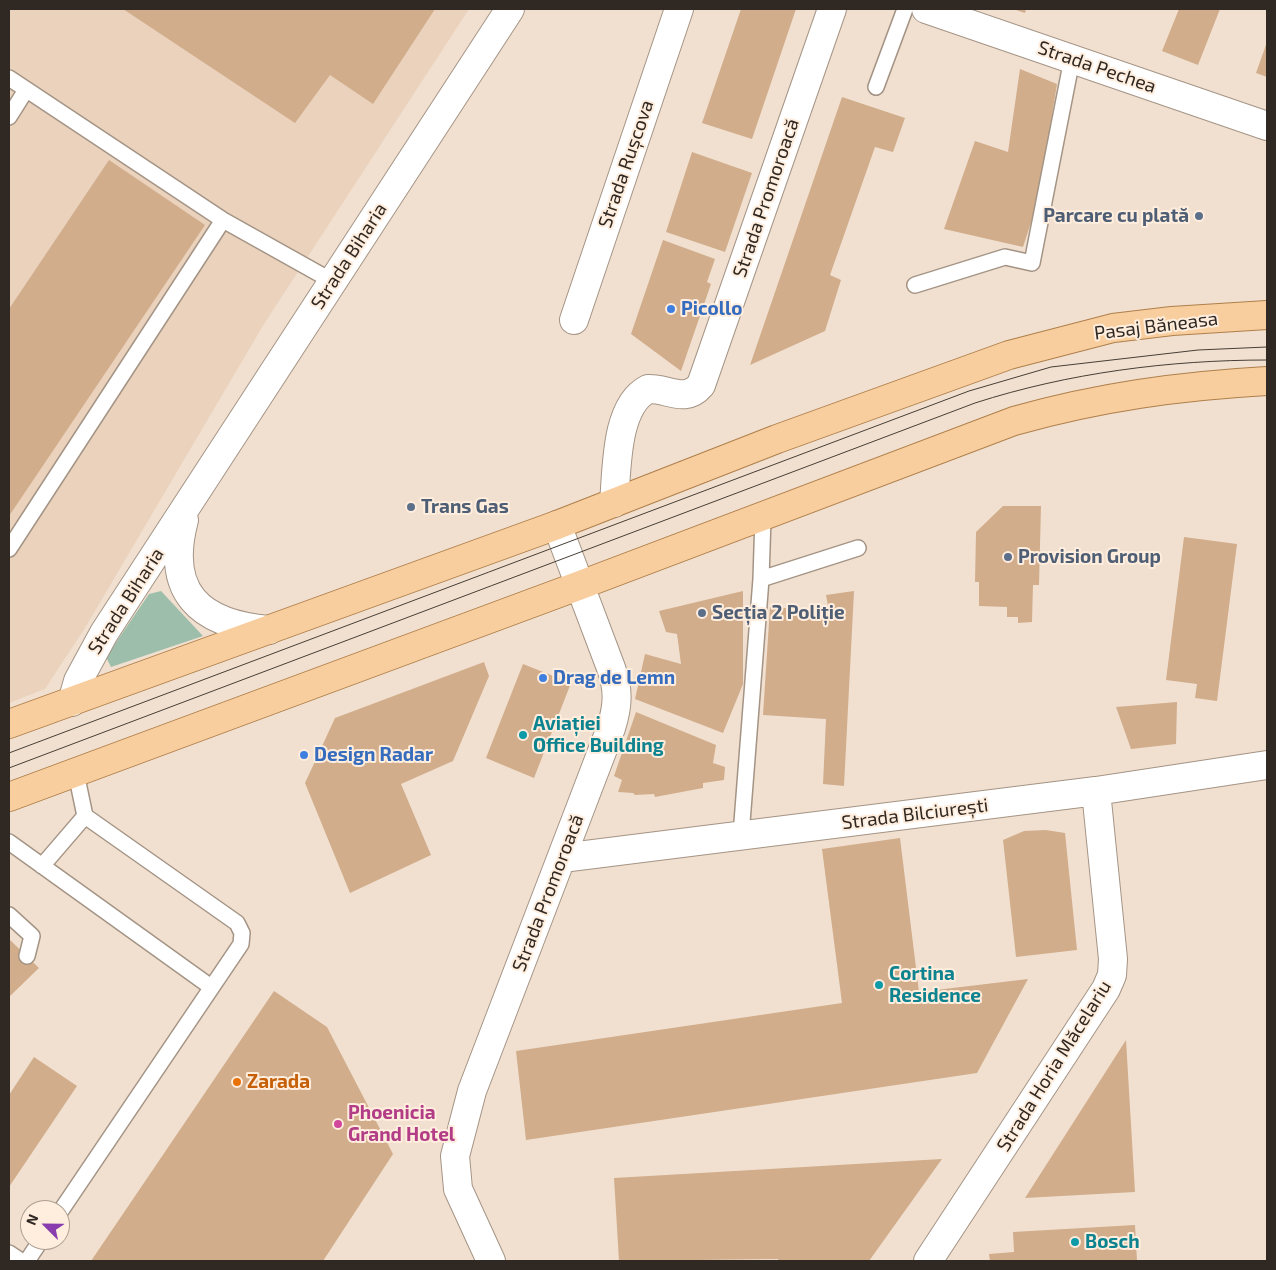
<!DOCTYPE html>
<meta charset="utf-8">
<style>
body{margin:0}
#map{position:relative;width:1276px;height:1270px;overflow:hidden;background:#f1e0d0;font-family:"Exo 2",sans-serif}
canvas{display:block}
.frame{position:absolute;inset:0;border:10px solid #302923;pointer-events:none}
.north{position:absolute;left:20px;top:1200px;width:50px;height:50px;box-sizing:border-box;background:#ffeddd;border:1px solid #ac9f93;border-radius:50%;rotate:293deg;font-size:14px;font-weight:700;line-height:20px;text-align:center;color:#302923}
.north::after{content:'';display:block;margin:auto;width:18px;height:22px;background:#883cad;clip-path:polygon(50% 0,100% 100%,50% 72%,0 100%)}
</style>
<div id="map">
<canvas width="1276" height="1270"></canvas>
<div class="frame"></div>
<div class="north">N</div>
</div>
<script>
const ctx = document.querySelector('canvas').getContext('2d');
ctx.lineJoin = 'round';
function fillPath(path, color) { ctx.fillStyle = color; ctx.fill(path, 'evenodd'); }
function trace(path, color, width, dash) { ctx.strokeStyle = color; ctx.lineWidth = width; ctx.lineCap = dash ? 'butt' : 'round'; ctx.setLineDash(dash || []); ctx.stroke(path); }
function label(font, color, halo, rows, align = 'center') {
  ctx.font = font + ' "Exo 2",sans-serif'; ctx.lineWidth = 4; ctx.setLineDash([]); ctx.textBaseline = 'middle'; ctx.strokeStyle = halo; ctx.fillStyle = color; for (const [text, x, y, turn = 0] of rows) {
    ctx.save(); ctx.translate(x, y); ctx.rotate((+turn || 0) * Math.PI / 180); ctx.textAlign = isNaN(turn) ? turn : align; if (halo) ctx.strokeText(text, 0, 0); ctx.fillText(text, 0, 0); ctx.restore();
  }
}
fillPath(new Path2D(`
 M9,9H469L264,324L85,628L45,689L9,703Z`), '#ead2bd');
fillPath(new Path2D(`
 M161,591L203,636L111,667L106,657L149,594Z`), '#9dbeab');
fillPath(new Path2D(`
 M123,9H435L373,104L330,75L295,123Z
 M741,9H796L752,139L702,123Z
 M1013,9H1026L1025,13Z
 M1179,9H1220L1198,65L1162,51Z
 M1267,42V77L1256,73Z
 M1020,69L1057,84L1038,201L1023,247L944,229L975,141L1008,152Z
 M842,97L905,118L893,152L875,147L830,275L841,280L825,331L750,365Z
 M692,152L752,173L725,252L666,232Z
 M109,160L205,225L9,516V309Z
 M663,240L715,259L707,282L711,284L681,371L631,334Z
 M1003,506H1041L1039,585H1033L1032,622L1018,623V617H1007V607L979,606V582H975L976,532Z
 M1184,537L1237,544L1217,701L1195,698L1197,684L1166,680Z
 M743,591V684L723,733L635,699L645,654L681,664L677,634L666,632L659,611Z
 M854,591L844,786L823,784L826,719L763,715L770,607L829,611L826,595Z
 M484,662L489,676L453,761L401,784L431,855L350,893L305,783L335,718Z
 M523,664L571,683L534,778L486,758Z
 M1177,702L1176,744L1131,749L1116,707Z
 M636,712L716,745L713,763L725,767L724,780L703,783V788L655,797L654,794L635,795L633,793L618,792L622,780L614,776Z
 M1046,830L1065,833L1077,950L1016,957L1003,840L1024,831Z
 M900,838L919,992L1028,979L977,1073L526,1140L516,1051L842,1003L822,849Z
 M9,939L39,968L9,997Z
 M274,991L327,1027L393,1154L323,1261H91Z
 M1126,1040L1135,1192L1025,1198Z
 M34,1057L77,1086L9,1187V1095Z
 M942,1159L869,1261H778V1259L619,1261L614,1178Z
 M1135,1225L1137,1261H990L989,1254L1014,1252L1013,1232Z`), '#d1ad8b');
const lane = new Path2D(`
 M9,78L223,220L332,281
 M876,87L905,9
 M9,117L26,90
 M915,285L1005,257L1032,263L1072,59
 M9,549L223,220
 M761,579L858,548
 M741,835L761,579L763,517
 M9,842L211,987
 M42,866L85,816
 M9,915L32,936L27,956
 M60,1212L241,944L242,933L237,923L85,816L76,773
 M9,1253L21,1261
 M27,1261L41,1240`);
const street = new Path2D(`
 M926,9L1267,126
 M574,320L679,9
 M614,503C617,470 615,406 648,389C668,388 685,404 701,385L832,9
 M562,858L1096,791L1267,765
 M491,1261L458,1189L455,1156L472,1091L611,728C618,706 619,690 611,668L557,525
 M928,1261L1106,989L1112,975L1113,959L1096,791`);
const secondary = new Path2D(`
 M184,520C165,592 199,624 269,630
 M72,702L78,681L104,633L510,9`);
const primary = new Path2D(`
 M9,724L557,525L777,439L1009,355L1113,328L1172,321L1267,315
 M9,797L578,586L1014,421C1099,397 1179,386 1267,381`);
trace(lane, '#a49485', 18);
trace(street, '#a49485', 30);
trace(secondary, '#a49485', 30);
trace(primary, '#af7f4a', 30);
trace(lane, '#fff', 15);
trace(street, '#fff', 28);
trace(secondary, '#fff', 28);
trace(primary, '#f8ce9f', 28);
trace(new Path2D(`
 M9,753L969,391L1051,367L1198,350L1267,347
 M9,768L975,403C1068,373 1169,360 1267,360`), '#463e36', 1);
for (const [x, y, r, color] of [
 [1199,216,5,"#5c6f8a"],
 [671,309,5,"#3f7fe0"],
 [411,507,5,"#5c6f8a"],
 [1008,557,5,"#5c6f8a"],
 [702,613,5,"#5c6f8a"],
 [543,678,5,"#3f7fe0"],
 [523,735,5,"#0f9aa8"],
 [304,755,5,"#3f7fe0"],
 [879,985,5,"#0f9aa8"],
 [237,1082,5,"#e8710a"],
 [338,1124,5,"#d1479c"],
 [1075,1242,5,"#0f9aa8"]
]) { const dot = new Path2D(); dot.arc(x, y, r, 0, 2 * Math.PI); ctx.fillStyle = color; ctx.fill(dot); trace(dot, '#ffeddd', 2); }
label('19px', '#302923', '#ffeddd', [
 ["Strada Pechea",1097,67,19],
 ["Strada Rușcova",626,164,-71],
 ["Strada Promoroacă",766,198,-71],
 ["Strada Biharia",349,256,-57],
 ["Pasaj Băneasa",1156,326,-7],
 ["Strada Biharia",126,601,-57],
 ["Strada Bilciurești",915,814,-7],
 ["Strada Promoroacă",548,893,-69],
 ["Strada Horia Măcelariu",1054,1066,-58]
]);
label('bold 19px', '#4e5e75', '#ffeddd', [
 ["Parcare cu plată",1189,216,"right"],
 ["Trans Gas",421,507],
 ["Provision Group",1018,557],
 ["Secția 2 Poliție",712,613]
], 'left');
label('bold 19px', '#366cbe', '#ffeddd', [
 ["Picollo",681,309],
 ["Drag de Lemn",553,678],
 ["Design Radar",314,755]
], 'left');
label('bold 19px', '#0d838f', '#ffeddd', [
 ["Aviației",533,724],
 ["Office Building",533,746],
 ["Cortina",889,974],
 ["Residence",889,996],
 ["Bosch",1085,1242]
], 'left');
label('bold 19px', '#c56008', '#ffeddd', [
 ["Zarada",247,1082]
], 'left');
label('bold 19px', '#b23c85', '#ffeddd', [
 ["Phoenicia",348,1113],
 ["Grand Hotel",348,1135]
], 'left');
</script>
